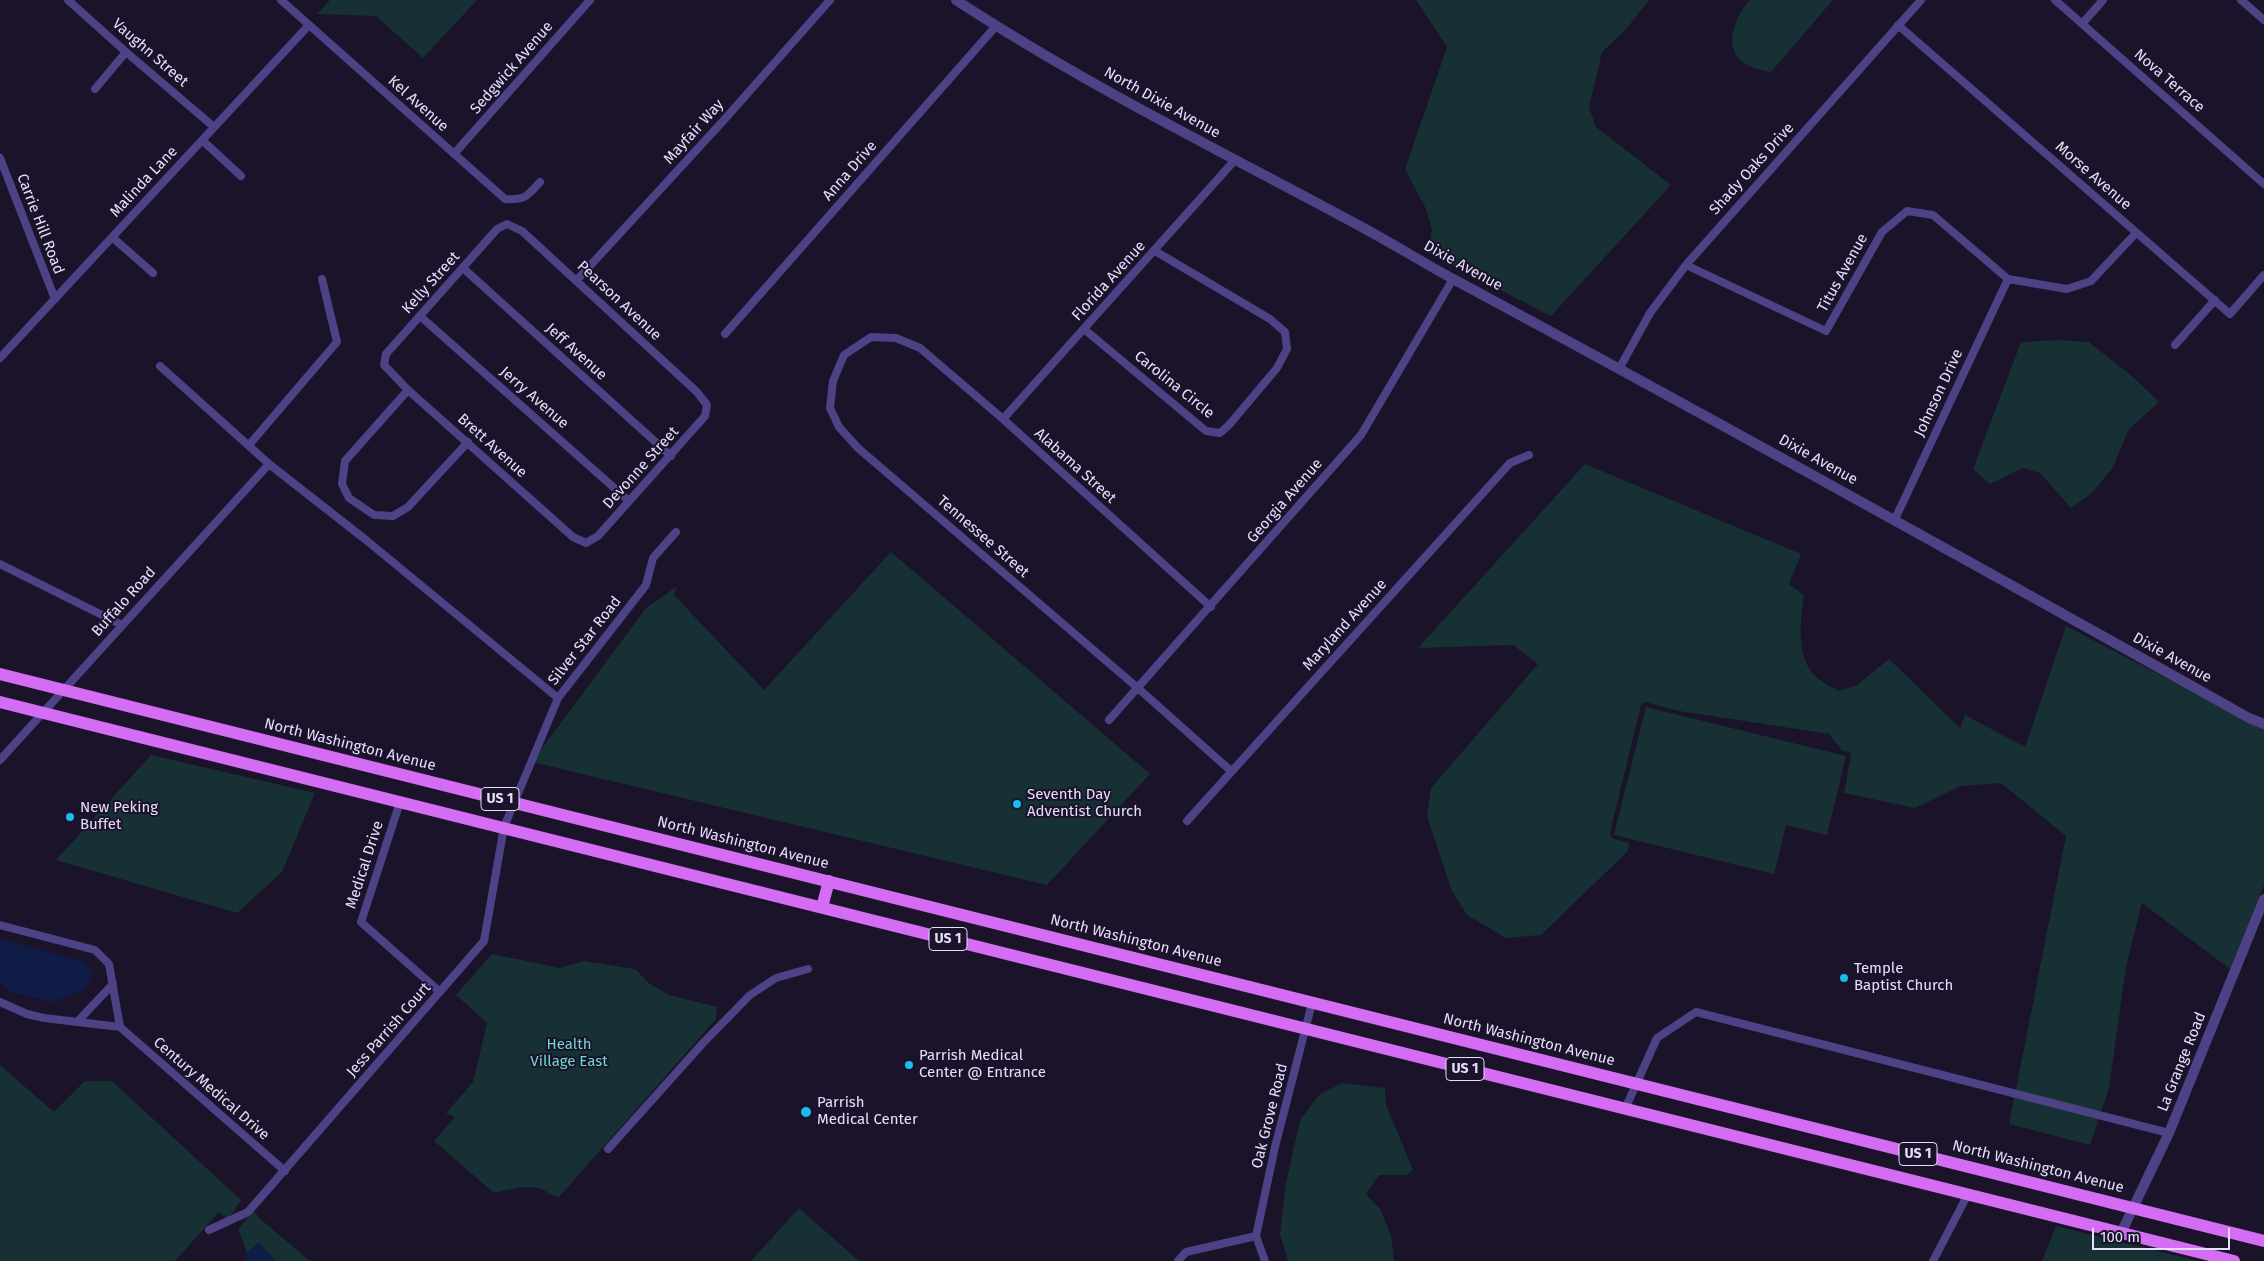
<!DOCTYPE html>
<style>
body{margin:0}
#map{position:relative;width:2264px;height:1261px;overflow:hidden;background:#1a132a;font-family:"Fira Sans",sans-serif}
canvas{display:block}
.scale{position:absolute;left:2092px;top:1228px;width:138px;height:22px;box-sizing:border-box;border:2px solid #e6defd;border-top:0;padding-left:6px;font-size:15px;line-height:18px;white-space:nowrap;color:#e6defd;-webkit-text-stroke:4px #1a132a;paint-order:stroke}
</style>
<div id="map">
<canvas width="2264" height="1261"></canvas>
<div class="scale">100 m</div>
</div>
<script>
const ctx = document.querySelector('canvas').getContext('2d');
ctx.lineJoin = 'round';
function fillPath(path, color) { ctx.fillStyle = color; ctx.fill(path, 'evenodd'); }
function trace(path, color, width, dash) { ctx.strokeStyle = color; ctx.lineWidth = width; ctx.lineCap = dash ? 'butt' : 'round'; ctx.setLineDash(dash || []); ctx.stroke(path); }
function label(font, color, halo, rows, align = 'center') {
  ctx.font = font + ' "Fira Sans",sans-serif'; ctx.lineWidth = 4; ctx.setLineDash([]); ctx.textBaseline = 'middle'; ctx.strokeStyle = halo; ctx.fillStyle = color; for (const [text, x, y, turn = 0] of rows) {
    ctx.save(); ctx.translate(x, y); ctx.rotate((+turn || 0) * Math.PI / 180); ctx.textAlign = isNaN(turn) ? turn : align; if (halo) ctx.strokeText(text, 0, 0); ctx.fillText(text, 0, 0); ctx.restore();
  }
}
fillPath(new Path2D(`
 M330,0H477L423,58L376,16L317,14Z
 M1416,0H1649L1627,28L1602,52L1589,107L1596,127L1671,185L1551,316L1428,253L1432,230L1426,209L1405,169L1447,47Z
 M1750,0H1833L1771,72C1763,70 1754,69 1747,65C1721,51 1734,17 1750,0Z
 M2060,340L2089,342L2133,377L2159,402L2129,429L2113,467L2101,482L2091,494L2071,508L2040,473L2023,468L1990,484L1973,469L2021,342Z
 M1585,464L1801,554L1789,584L1804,595C1801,621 1794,660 1819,679C1825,684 1832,687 1839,691L1857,685L1889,659L1960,728L1965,715L2025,747L2066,626L2264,729V885L2230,969L2142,903L2126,967L2109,1088L2090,1145L2009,1124L2066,836L2001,783L1961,786L1915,808L1844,793L1851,756L1849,752L1842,751L1829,734L1679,711L1645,702L1641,705L1610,833L1612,838L1629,843L1628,851L1541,935L1506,938L1467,915L1452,891L1427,816L1431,788L1538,664L1513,645L1418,648Z
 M891,552L1150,774L1047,885L532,762L646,608L676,587L674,595L764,690Z
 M1646,707L1846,756L1827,835L1786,825L1774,874L1614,835Z
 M151,755L315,793L282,872L237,913L56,860Z
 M492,954L560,968L584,961L635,969L650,984L669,995L717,1007L716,1019L559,1197C551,1197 548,1191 541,1189C527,1184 509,1190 494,1193L434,1141L455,1117L446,1113L473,1082L487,1023L456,995Z
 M0,1065L54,1112L85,1081H112L241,1200L228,1220L219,1212L175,1261H0Z
 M1342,1083L1385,1088L1386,1105L1413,1170L1407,1175H1379L1366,1194L1380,1209L1391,1235L1394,1261H1288L1280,1234L1286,1183L1300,1120L1319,1095Z
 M799,1208L859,1261H751Z
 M254,1211L258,1217L310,1261H276L259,1243L247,1253L238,1229Z
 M2056,1226L2198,1261H2042Z`), '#163033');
fillPath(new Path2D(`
 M0,939L85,962L94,973L82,991L51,1002L11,992L0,982Z
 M259,1243L276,1261H244L247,1253Z`), '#0f1c46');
trace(new Path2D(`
 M68,0L126,52L214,127
 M281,0L505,199C525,200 527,197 540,182
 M2055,0L2264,184
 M2241,0L2264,20
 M2082,24L2103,0
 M1898,25L2230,314L2264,275
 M95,89L126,52
 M202,140L241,176
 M454,154L590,0
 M0,158L55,299
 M507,224L522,231L697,392L707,405L705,416L598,536L586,543L573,537L408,390L384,365L386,354L497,229Z
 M112,237L153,273
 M1686,265L1826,331L1882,232L1907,211L1933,215L2008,279L2067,289L2091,281L2136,233
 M463,268L671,456
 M576,281L724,120L830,0
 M420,316L629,501
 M1084,329L1206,431L1220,433L1229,425L1277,368L1287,349L1285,332L1270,319L1155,251
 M725,334L996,26
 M2175,345L2215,300
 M0,358L309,25
 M160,366L269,464L366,540L558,698
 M1619,369L1650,313L1686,265L1921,0
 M408,390L345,461L342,484L349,498L374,515L393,516L408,507L468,442
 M1003,419L1234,161
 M249,445L337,342L322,279
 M1895,519L2008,279
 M0,564L122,625
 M1211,607L1003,419L920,348L896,338L871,337L844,355L833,381L830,408L839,427L858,448L1139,689L1231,771
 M1109,720L1361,435L1453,279
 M0,760L269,464
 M400,802L361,922L440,992
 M1187,821L1510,463L1529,455
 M0,925L95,950L109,964L120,1027
 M0,1002L27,1014L44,1018L120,1027L285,1171
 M78,1021L113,984
 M1625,1109L1657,1038L1696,1012L2169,1133
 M608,1149L703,1043L750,995L776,978L808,969
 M209,1230L248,1212L484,941L504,827L558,698L646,585L653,558L676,532
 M1178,1261L1186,1252L1256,1236
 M1265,1261L1256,1236L1275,1147L1312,1003
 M1933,1261L1968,1194`), '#4d4285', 8);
trace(new Path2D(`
 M956,0C1084,84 1223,152 1358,225C1390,242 1422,262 1455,280C1721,423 1985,570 2249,718L2264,724
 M2121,1233L2169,1133L2264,899`), '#4d4285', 10);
trace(new Path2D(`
 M0,674L2264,1241
 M0,702L2234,1261
 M822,907L829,881`), '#d46df4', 12);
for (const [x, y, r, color] of [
 [1017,804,5,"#19bcee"],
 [70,817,5,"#19bcee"],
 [1844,978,5,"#19bcee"],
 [909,1065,5,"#19bcee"],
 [806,1112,6,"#19bcee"]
]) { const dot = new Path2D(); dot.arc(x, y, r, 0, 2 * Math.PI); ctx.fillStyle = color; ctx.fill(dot); trace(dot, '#1a132a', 2); }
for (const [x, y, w] of [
 [500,799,38],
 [948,939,38],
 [1465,1069,38],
 [1918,1154,38]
]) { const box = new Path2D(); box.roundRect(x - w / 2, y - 11.5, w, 23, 4); ctx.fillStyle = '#1a132a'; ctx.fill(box); trace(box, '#e6defd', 1); }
label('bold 14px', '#e6defd', null, [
 ["US 1",500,799],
 ["US 1",948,939],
 ["US 1",1465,1069],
 ["US 1",1918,1154]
]);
label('15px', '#e6defd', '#1a132a', [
 ["Vaughn Street",150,53,41],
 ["Sedgwick Avenue",512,68,-49],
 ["Nova Terrace",2169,81,41],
 ["North Dixie Avenue",1162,103,29],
 ["Kel Avenue",418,104,42],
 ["Mayfair Way",694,132,-48],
 ["Shady Oaks Drive",1752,169,-48],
 ["Anna Drive",850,171,-49],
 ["Morse Avenue",2093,176,41],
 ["Malinda Lane",144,182,-47],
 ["Carrie Hill Road",40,224,69],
 ["Dixie Avenue",1463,266,29],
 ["Titus Avenue",1843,273,-61],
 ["Florida Avenue",1109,281,-48],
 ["Kelly Street",431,283,-48],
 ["Pearson Avenue",619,301,43],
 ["Jeff Avenue",576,352,42],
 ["Carolina Circle",1174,385,39],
 ["Johnson Drive",1939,393,-65],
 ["Jerry Avenue",534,398,41],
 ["Brett Avenue",492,446,42],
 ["Dixie Avenue",1818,460,29],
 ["Alabama Street",1075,466,42],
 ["Devonne Street",641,468,-48],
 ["Georgia Avenue",1285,501,-49],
 ["Tennessee Street",983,537,41],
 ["Buffalo Road",124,602,-48],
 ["Maryland Avenue",1345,625,-48],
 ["Silver Star Road",585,641,-52],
 ["Dixie Avenue",2172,658,29],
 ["North Washington Avenue",350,745,14],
 ["North Washington Avenue",743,843,14],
 ["Medical Drive",365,865,-72],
 ["North Washington Avenue",1136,941,14],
 ["Jess Parrish Court",389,1030,-49],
 ["North Washington Avenue",1529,1040,14],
 ["La Grange Road",2182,1062,-68],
 ["Century Medical Drive",211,1089,41],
 ["Oak Grove Road",1270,1116,-76],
 ["North Washington Avenue",2038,1167,14]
]);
label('15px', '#e6defd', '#1a132a', [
 ["Seventh Day",1027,795],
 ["Adventist Church",1027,812],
 ["New Peking",80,808],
 ["Buffet",80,825],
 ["Temple",1854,969],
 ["Baptist Church",1854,986],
 ["Parrish Medical",919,1056],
 ["Center @ Entrance",919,1073],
 ["Parrish",817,1103],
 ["Medical Center",817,1120]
], 'left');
label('15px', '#6ed9cc', '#1a132a', [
 ["Health",569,1045],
 ["Village East",569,1062]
]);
</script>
